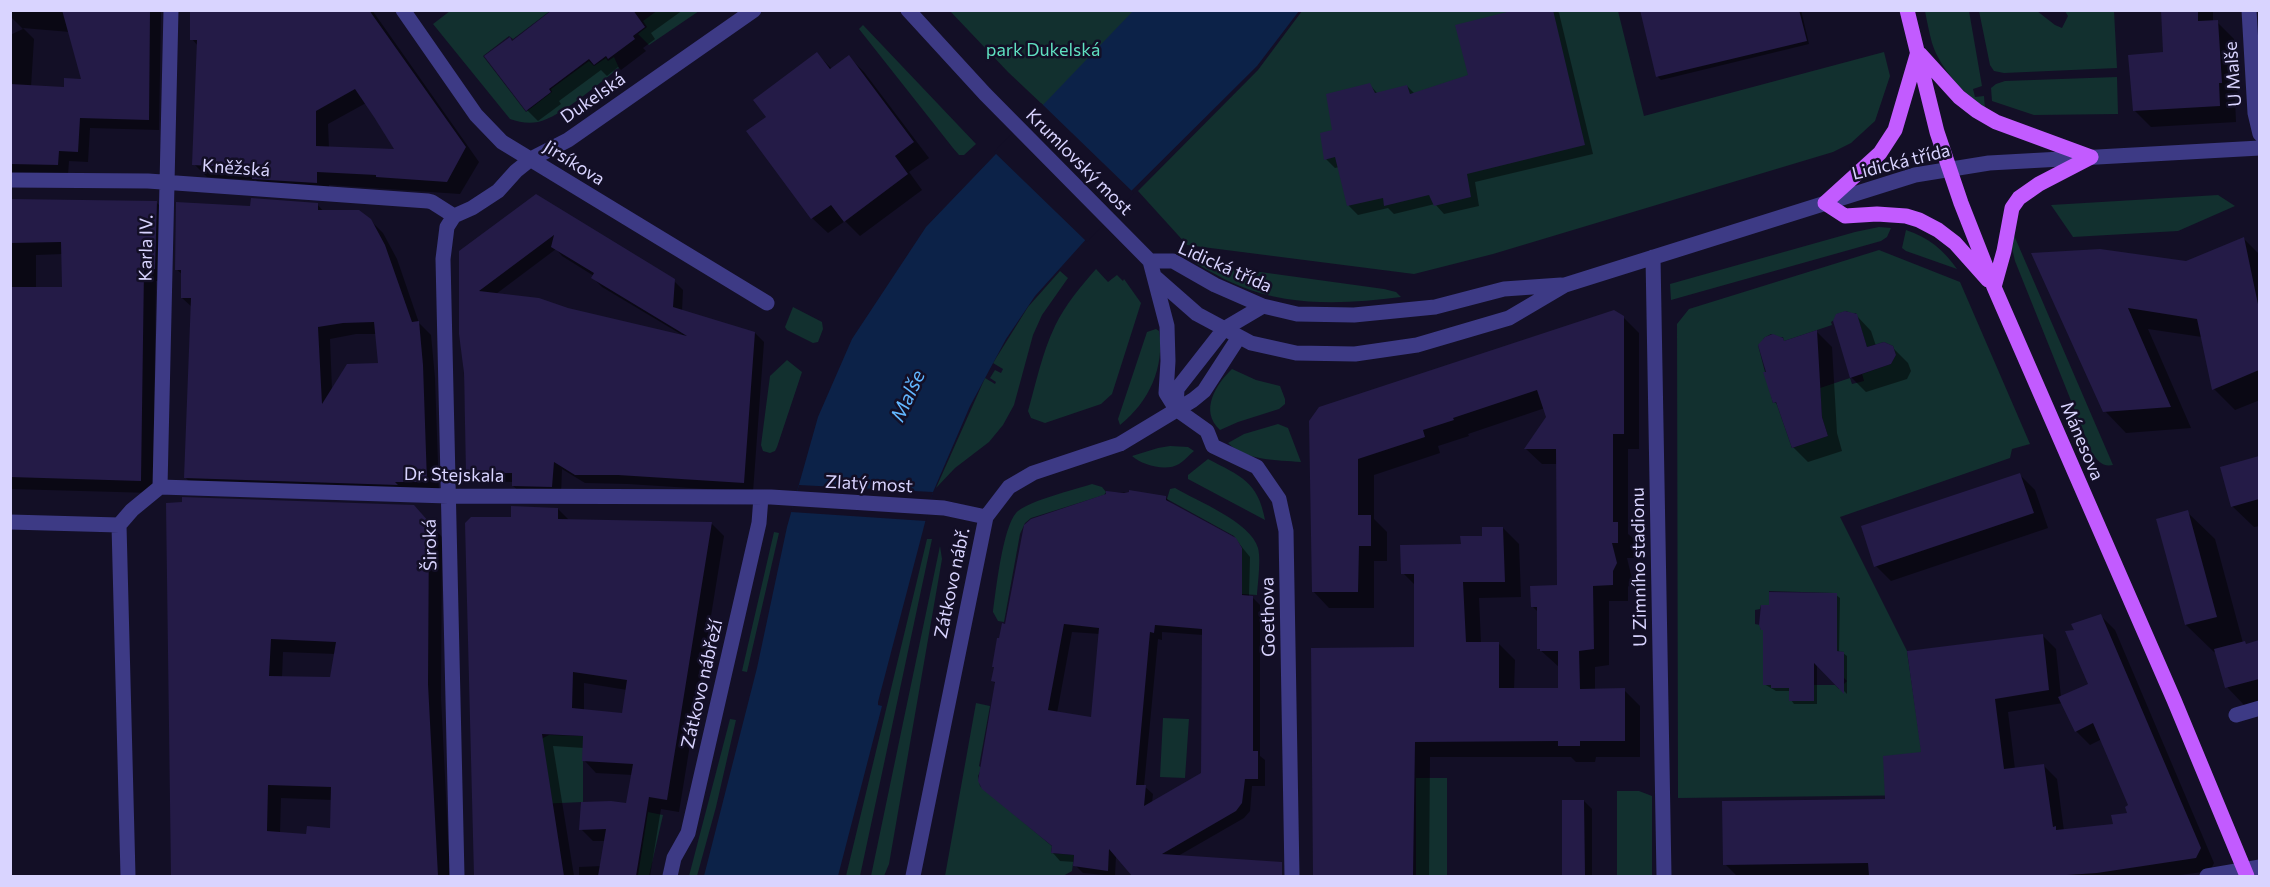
<!DOCTYPE html>
<meta charset="utf-8">
<style>
body{margin:0}
#map{position:relative;width:2270px;height:887px;overflow:hidden;background:#130f26;font-family:Commissioner,sans-serif}
canvas{display:block}
.frame{position:absolute;inset:0;border:12px solid #d9d4ff;pointer-events:none}
</style>
<div id="map">
<canvas width="2270" height="887"></canvas>
<div class="frame"></div>
</div>
<script>
const ctx = document.querySelector('canvas').getContext('2d');
ctx.lineJoin = 'round';
function fillPath(path, color) { ctx.fillStyle = color; ctx.fill(path, 'evenodd'); }
function trace(path, color, width, dash) { ctx.strokeStyle = color; ctx.lineWidth = width; ctx.lineCap = dash ? 'butt' : 'round'; ctx.setLineDash(dash || []); ctx.stroke(path); }
function label(font, color, halo, rows, align = 'center') {
  ctx.font = font + ' Commissioner,sans-serif'; ctx.lineWidth = 5; ctx.setLineDash([]); ctx.textBaseline = 'middle'; ctx.strokeStyle = halo; ctx.fillStyle = color; for (const [text, x, y, turn = 0] of rows) {
    ctx.save(); ctx.translate(x, y); ctx.rotate((+turn || 0) * Math.PI / 180); ctx.textAlign = isNaN(turn) ? turn : align; if (halo) ctx.strokeText(text, 0, 0); ctx.fillText(text, 0, 0); ctx.restore();
  }
}
fillPath(new Path2D(`
 M658,10H699V11L649,45L638,34L647,27L643,21Z
 M450,11H550L513,39L509,36L483,56L526,112L552,92L551,89L589,61L594,66L606,58L608,61L614,57L619,68C599,83 561,117 538,122C528,124 519,122 510,119L433,24Z
 M950,11H1134L1044,106L1008,72Z
 M1302,11H1618L1644,116L1884,52L1890,76L1875,121L1851,143L1833,152L1493,254L1414,274L1187,245L1138,191L1258,70Z
 M1925,11H1969L1982,86L1973,89L1975,97L1984,96L1985,109C1964,93 1940,69 1932,43C1929,32 1927,21 1925,11Z
 M1979,11H2037L2055,25L2062,28L2068,16L2065,11H2114L2117,68L2004,73L1994,71L1990,65Z
 M863,25L976,144L964,155H959L953,148L859,29Z
 M2117,77L2118,114L2034,115L1992,101L1991,88L1996,84L2005,81Z
 M2218,195L2235,206L2178,231L2073,237L2051,205Z
 M1879,227L1891,228L1887,237L1881,241L1671,300L1670,284L1855,232Z
 M1906,230C1928,237 1944,250 1957,269L1906,251L1902,248Z
 M2013,233L2113,465C2102,467 2098,461 2092,453L2015,261L2011,244Z
 M1879,250L1960,282L2030,444L2012,449L2010,458L1840,517L1907,651L1928,795L1678,798L1677,324L1689,309ZM1846,311L1853,314L1856,313L1867,347L1884,342L1893,346L1896,355L1891,364L1862,374L1864,381L1852,384L1850,378L1820,388L1822,417L1828,436L1792,448L1776,402L1773,403L1758,345L1761,344L1764,338L1771,334L1779,338L1783,337L1784,341L1832,325L1831,322L1834,320L1837,314ZM1769,591L1833,593V651L1844,652L1843,677L1847,681L1839,689L1835,685H1814V701H1789V685L1783,688H1771V685H1763V656L1767,630H1761L1760,625L1755,624V610L1760,609L1761,605H1769Z
 M1195,263L1384,289L1396,292L1401,297C1347,304 1291,307 1240,286C1224,280 1210,271 1195,263Z
 M1096,269L1108,282L1117,275L1123,281L1124,279L1141,303L1112,394L1101,404L1045,423L1031,418L1028,411C1036,383 1042,353 1055,326C1065,305 1081,286 1096,269Z
 M1060,271L1068,278L1042,315L1033,335L1014,405L1003,425L989,442L955,468L936,488L985,378L995,384L996,382L990,378L995,370L1001,373L1003,369L993,363L1028,307Z
 M793,307L822,322L823,329L818,342L813,343L787,330L785,327Z
 M1156,329L1159,331C1165,367 1149,402 1120,425L1118,419L1147,332Z
 M787,360L802,372L777,447L775,451L770,453L763,451L761,445L770,376Z
 M1232,369L1256,380L1280,386L1285,399V404L1279,409L1238,422L1220,430C1199,411 1216,384 1232,369Z
 M1278,424L1288,428L1301,462C1276,460 1247,461 1228,443L1244,434Z
 M1170,446L1188,447L1194,451C1189,455 1184,461 1179,464C1166,472 1142,465 1132,456L1158,448Z
 M1208,459C1240,476 1258,481 1265,520L1188,479V475Z
 M1092,484L1102,487L1106,492L1104,495L1031,518L1025,523L1020,534L1004,622L998,621L993,612C996,591 1003,523 1018,511C1032,500 1073,490 1092,484Z
 M1175,488C1197,501 1251,522 1258,548C1261,559 1258,582 1257,595L1242,594V548L1234,536L1167,499L1170,489Z
 M774,532L779,533L747,672L742,671Z
 M927,539H932L860,876H846Z
 M940,546L942,559L889,864L884,876H871Z
 M976,703L990,706L979,766L982,768L978,776L980,786L1052,846L1051,853L1074,855L1072,871L1063,876H945Z
 M1163,718L1189,719L1185,778L1160,777Z
 M730,719L736,720L716,807L697,876H689Z
 M549,735L583,736V802L517,805L541,739Z
 M1416,778H1447V876H1416Z
 M1617,791H1639L1652,796V875L1617,876Z
 M648,812L663,815L649,876L638,875Z`), '#12302f');
fillPath(new Path2D(`
 M1133,11H1299L1257,66L1115,207L1035,296L1006,339L970,406L933,492L878,702V705L882,706L838,876H704L757,668L787,527L818,417L852,339L926,227Z`), '#0c2248');
fillPath(new Path2D(`
 M1041,103L1134,193L1087,242L994,152Z
 M799,485L933,492L926,521L791,512Z`), '#130f26');
fillPath(new Path2D(`
 M12,10H161L159,130L90,128L88,162L69,161L68,175L10,173V35L23,29L11,17ZM23,28L70,32L83,80L65,88L31,87L34,39Z
 M192,10H372L479,162L460,194L329,185L330,196L266,191L256,180L207,177L194,164L198,46L192,39ZM366,103L397,150L329,148L328,124Z
 M554,10H683L651,33L655,39L643,48L646,51L621,70L618,67L607,76L601,70L559,101L561,104L538,121L527,110L513,43Z
 M1522,10H1557L1559,13L1593,154L1475,182L1479,206L1444,214L1435,204L1394,214L1388,208L1358,215L1349,206L1339,167L1335,168L1326,159L1334,131L1370,85L1378,94L1407,86L1415,94L1469,76Z
 M1642,10H1801L1809,44L1661,80L1658,77Z
 M2162,10H2213V22H2217L2234,39L2238,99H2235L2236,122L2151,127L2135,111L2164,54Z
 M817,54L832,69L849,57L864,72L929,158L909,172L922,190L860,236L845,221L828,233L812,218L748,132L768,117Z
 M536,195L674,281L683,290L682,311L755,333L764,342L753,492L628,484L585,483L562,469L561,495H523L513,486L514,482L477,481L467,472L460,252ZM556,249L562,256L594,276L593,278L602,287L684,336L496,294Z
 M10,200L156,202L169,215L167,281H156L153,493L10,489ZM63,254V288H36V255Z
 M317,204L324,212L370,220L383,233L397,259L419,323L431,335L435,378L439,493L197,490L185,477L192,307L182,298L183,275L176,269L252,207ZM356,334H377L379,364L332,390L330,339Z
 M2244,239L2260,255V400L2235,410L2214,389L2202,337L2148,329L2191,428L2126,433L2105,411L2033,254L2187,263Z
 M1856,315L1871,331L1876,346L1892,347L1908,363L1911,371L1907,379L1866,392L1851,377Z
 M1623,317L1639,333V449H1628V534L1634,539V558H1627L1632,579L1628,587V601H1609V665L1595,667V690H1624L1640,706V757H1596L1595,762H1576L1571,757H1430L1429,876H1314L1312,649L1416,648V586L1403,573L1503,528L1519,544L1521,597L1479,598L1481,643L1499,644L1515,660L1514,690H1560L1559,667L1538,648V612L1532,606L1558,587L1557,464H1542L1526,449L1548,417L1545,408L1468,434L1469,436L1438,446L1440,453L1374,475V519L1387,532V561H1374V608H1329L1313,591L1311,421Z
 M1817,332L1832,347L1837,433L1842,451L1808,462L1793,447L1779,407L1775,402L1785,342Z
 M2260,458V526L2254,527L2232,506L2222,468Z
 M2020,475L2035,490L2048,528L1891,581L1876,566Z
 M1108,492L1144,493L1166,498L1173,505L1237,541L1250,557L1249,597H1252L1260,605V756L1265,760V786H1252L1250,811L1244,818L1178,856L1265,870V876H1134L1116,856L1115,876L1083,873L1075,865V862L1060,861L1053,853V847L989,792L996,684L993,681L1001,640L1006,625L1108,495ZM1072,632L1100,634L1092,719L1057,713ZM1162,632L1203,635V774L1152,803L1153,794L1144,786L1158,639L1162,640Z
 M168,504L414,506L442,537L441,698L450,876H172ZM283,652L336,654L331,679L282,678ZM281,798L332,800V829L307,836L280,833Z
 M513,507L558,509L569,520L712,524L724,536L679,812L661,809L650,876H579V867L602,866L606,841H593L581,829L627,805L633,775L596,773L584,760V748L553,746L574,876H476L466,524L513,519ZM584,683L627,690L623,715L584,711Z
 M2187,512L2215,539L2243,643L2247,645L2260,641V701L2244,705L2227,687L2216,652H2214L2186,625Z
 M1836,595L1840,598L1839,653H1843L1847,656V694L1817,664V704H1794L1791,700L1790,691H1776L1764,684L1765,632L1762,629Z
 M2101,616L2115,630L2214,863L2210,871L2173,876H1737L1725,864L1887,800L1923,753L2043,636L2056,649L2061,697L2090,685L2076,632ZM2063,703L2076,731L2090,745L2102,739L2130,806L2129,814L2114,825L2064,831L2057,779L2044,766L2015,769L2008,712Z
 M1584,801L1592,809V876H1566L1564,874Z`), '#0007');
fillPath(new Path2D(`
 M62,10H150L149,120L80,118L78,152L59,151L58,165L10,164V84L64,87V78L81,79Z
 M190,10H369L466,147L447,182L376,177V175L317,172V183L252,179V168L192,165L197,40H190ZM355,89L374,117L394,149L316,146V111Z
 M552,10H633L645,27L633,36L635,39L608,59L606,56L594,65L589,59L549,89L551,92L526,111L484,56L510,37L512,41Z
 M1515,10H1553L1585,145L1467,174L1471,197L1434,206L1429,195L1384,206L1383,198L1347,206L1335,157L1324,160L1320,133L1332,130L1326,94L1370,83L1375,93L1407,85L1410,94L1468,75L1455,25Z
 M1640,10H1799L1807,41L1656,77Z
 M2161,10H2198V21L2218,20L2222,83H2219L2220,106L2133,111L2128,55L2163,52Z
 M817,52L830,69L849,55L914,142L895,156L908,174L844,222L831,205L811,219L746,131L766,117L753,100Z
 M536,194L675,279L673,307L755,332L744,483L618,475H575L554,462L552,487L512,486V473H466L464,373L459,334V251ZM554,235L551,247L594,273L591,278L687,336L568,308L539,298L479,291Z
 M251,198L318,203V210H359L371,219L385,245L412,322L419,321L423,365L427,482H395L398,485L184,478L191,298H181V270H175L176,202L250,206ZM374,322L378,363L347,364L322,404L318,327L343,323Z
 M10,199L157,201L155,269H144L141,481L10,477V287H62L61,242L10,243Z
 M2244,237L2259,309V370L2212,390L2197,319L2128,308L2171,407L2103,412L2031,253L2100,249L2186,261Z
 M1614,310L1624,316V434H1613V522H1618V543H1612L1617,563L1613,571V585L1593,586L1594,649L1579,651L1580,689L1625,688V741H1580V746H1558V741L1415,742L1413,876H1313L1311,648L1414,647V574H1401L1400,545L1461,544L1460,536H1482V527H1503L1505,582H1463L1466,642H1499V688H1558V651H1540V649H1537V607H1531L1530,586L1557,585L1556,449H1524L1546,417L1537,390L1453,418L1454,420L1423,430L1425,437L1358,459V515H1371V546H1359L1358,592H1312L1309,421L1319,407Z
 M1845,311L1857,314L1867,347L1884,342L1893,346L1896,355L1891,364L1850,378L1833,321L1836,314Z
 M1817,330L1822,417L1828,436L1792,448L1776,402L1773,403L1763,372H1766L1758,345L1765,337L1773,334L1783,338L1784,341Z
 M2259,456V499L2231,507L2220,467Z
 M2020,473L2034,513L1874,567L1861,526Z
 M1129,490L1166,496V500L1236,538L1242,548V595L1253,596V751H1258V779H1245L1242,803L1236,811L1162,854L1282,862V876H1132L1109,849L1108,871L1073,866L1074,855L1051,853L1052,846L982,789L978,781L995,682L991,681L994,667H992L997,638H999L1002,623L1005,624L1024,525L1031,519L1106,494V491L1124,493L1129,492ZM1064,624L1099,628L1091,717L1048,710ZM1155,625L1202,629L1201,773L1144,806L1146,785H1136L1150,632L1154,633Z
 M182,497L414,505L429,522L428,684L438,876H171L166,503L182,502ZM271,639L336,642L330,677L269,676ZM268,785L331,787L330,828L307,826L306,834L267,831Z
 M511,506L558,508V519L712,522L667,800L649,797L636,876H598L606,829L579,830L581,802L611,801L626,803L633,764L582,761L583,736L542,734L564,876H474L465,523L471,517H511ZM573,672L627,680L622,713L572,708Z
 M2188,510L2217,617L2185,625L2156,519Z
 M1769,592L1837,593V651L1844,652V694L1814,663V701H1789V688H1771V685H1763V630H1761L1759,625L1761,605H1769Z
 M2101,614L2201,848L2196,858L2097,873L2052,876H1869L1868,863L1723,865L1722,801L1885,799L1883,756L1921,752L1907,651L2043,634L2049,690L1995,699L2004,769L2044,764L2053,827L2056,826V830L2113,824L2111,815L2127,813L2125,807L2128,805L2093,723L2075,732L2058,697L2088,684L2065,631L2074,630L2071,624Z
 M2259,640V679L2225,688L2214,649L2245,641L2246,644Z
 M1562,800H1584L1585,875H1562Z`), '#241b47');
trace(new Path2D(`
 M403,10L476,115L502,142L767,303
 M908,10L985,94L1150,261L1167,326L1168,361L1166,393L1176,409L1207,431L1213,446L1257,467L1279,499L1286,531L1292,876
 M2249,10L2255,113L2260,134
 M10,180L148,181L428,201L432,202L454,216
 M454,216L447,227L443,259L457,876
 M454,216L472,208L498,191L516,171L531,159L568,140L754,10
 M1653,257L1664,876
 M1150,261H1173L1215,285L1263,306L1297,314L1354,315L1435,307L1504,289L1561,285
 M1156,278L1197,314L1251,343L1296,353L1355,354L1417,345L1509,318L1565,285L1915,175L1989,163L2260,148
 M1176,409L1177,389L1224,329L1263,306
 M160,487L448,496L771,497L944,508L986,517
 M160,487L171,10
 M10,522L119,525
 M2236,715L2260,708
 M128,876L119,525L132,510L160,487
 M670,876L674,858L688,833L759,523L761,497
 M913,876L986,517L1009,487L1033,473L1120,444L1193,400L1204,391L1239,337
 M2207,876L2260,867`), '#3d3a85', 15);
trace(new Path2D(`
 M1907,10L1937,132L1961,203L1994,287L2174,700L2247,876
 M1920,54L1959,97L1977,111L1996,122L2091,157
 M1917,55L1895,130L1880,153L1825,203L1845,216L1877,214L1906,216L1919,220L1938,230L1955,243L1988,280
 M1994,287L2004,251L2012,208L2019,198L2039,184L2091,157`), '#c25bff', 15);
label('18px', '#5fe0c0', '#130f26', [
 ["park Dukelská",1043,50]
]);
label('18px', '#d9d4ff', '#130f26', [
 ["U Malše",2233,74,-94],
 ["Dukelská",593,98,-35],
 ["Krumlovský most",1079,162,45],
 ["Lidická třída",1901,162,-14],
 ["Jirsíkova",574,163,32],
 ["Kněžská",236,168,4],
 ["Karla IV.",146,248,-89],
 ["Lidická třída",1225,267,24],
 ["Mánesova",2082,441,67],
 ["Dr. Stejskala",454,475,1],
 ["Zlatý most",869,484,3],
 ["Široká",430,545,-91],
 ["U Zimního stadionu",1639,567,-91],
 ["Zátkovo nábř.",952,583,-78],
 ["Goethova",1268,617,-91],
 ["Zátkovo nábřeží",702,684,-77]
]);
label('italic 20px', '#62b6ff', '#130f26', [
 ["Malše",908,396,-65]
]);
</script>
